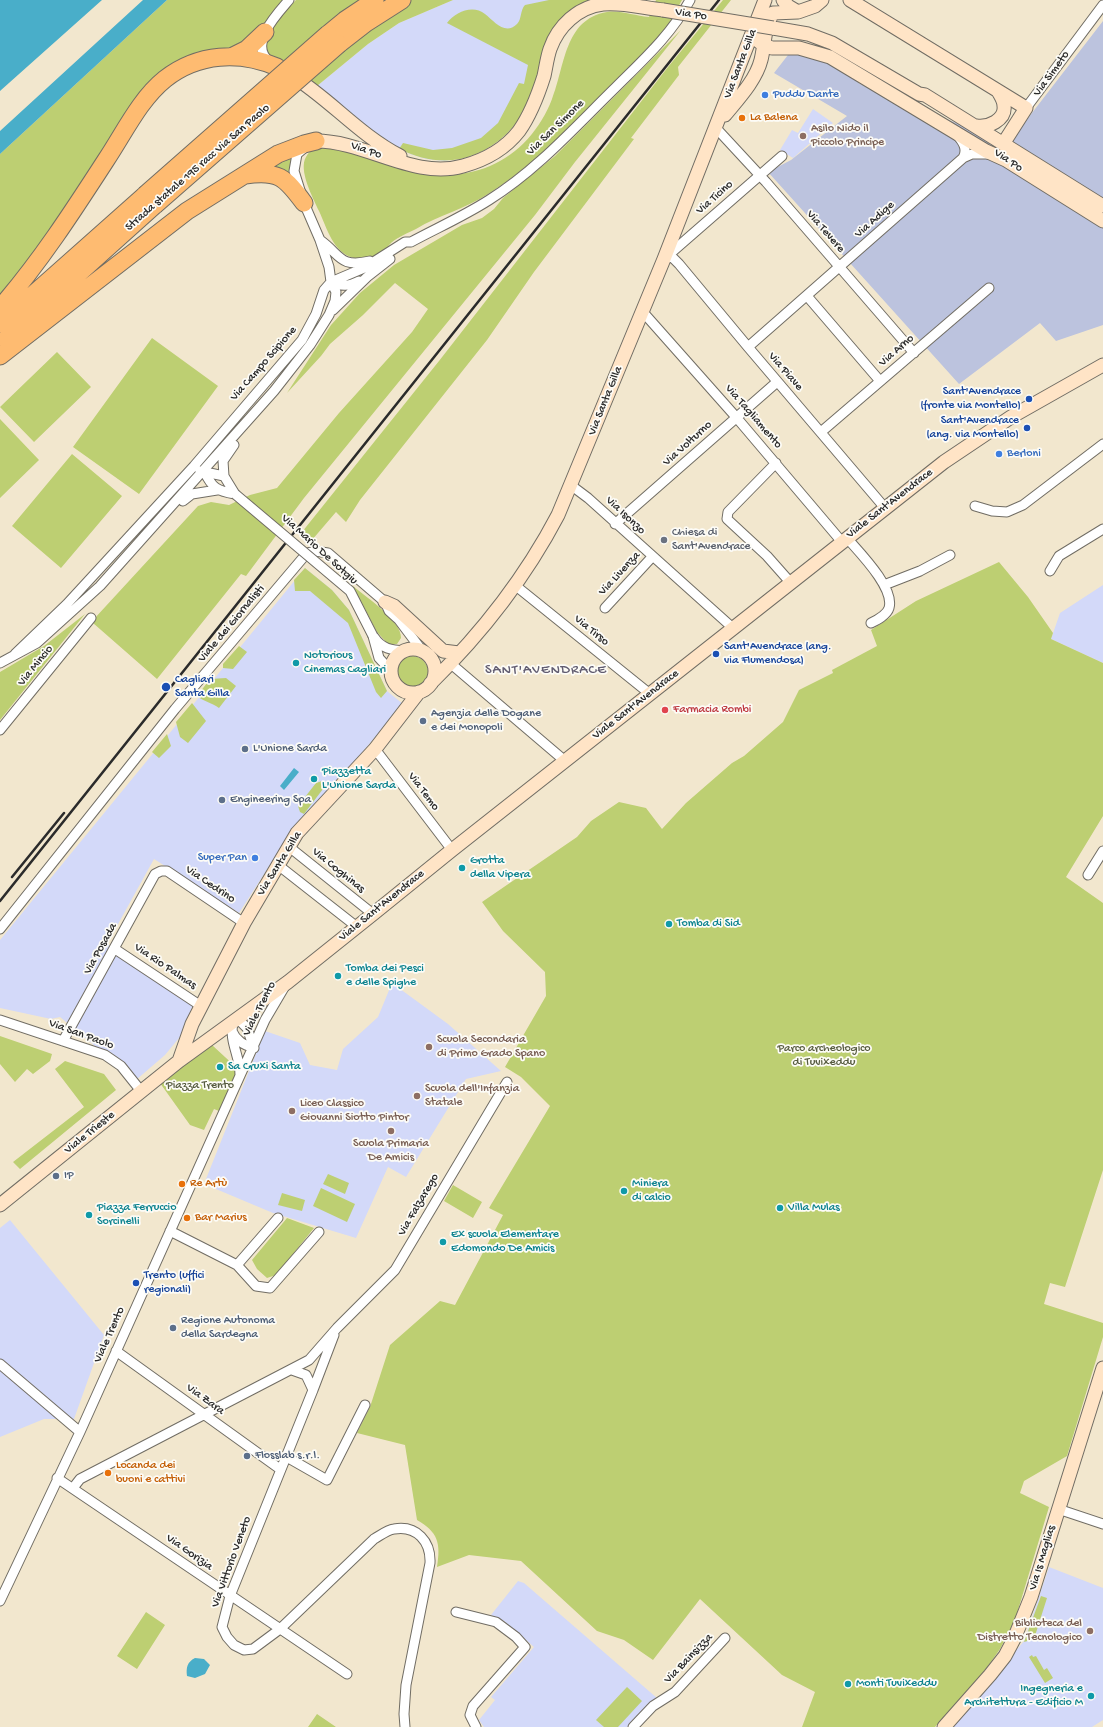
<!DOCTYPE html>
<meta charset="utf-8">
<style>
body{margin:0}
canvas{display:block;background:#f2e7ce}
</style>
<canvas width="1103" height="1727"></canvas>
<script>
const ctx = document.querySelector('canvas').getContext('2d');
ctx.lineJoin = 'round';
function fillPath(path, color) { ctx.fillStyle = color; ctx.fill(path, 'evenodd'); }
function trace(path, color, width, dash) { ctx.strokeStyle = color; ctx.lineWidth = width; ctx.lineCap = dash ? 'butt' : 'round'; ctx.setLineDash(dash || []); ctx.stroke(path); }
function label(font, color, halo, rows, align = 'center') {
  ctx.font = font + ' "Gochi Hand",sans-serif'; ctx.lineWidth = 3.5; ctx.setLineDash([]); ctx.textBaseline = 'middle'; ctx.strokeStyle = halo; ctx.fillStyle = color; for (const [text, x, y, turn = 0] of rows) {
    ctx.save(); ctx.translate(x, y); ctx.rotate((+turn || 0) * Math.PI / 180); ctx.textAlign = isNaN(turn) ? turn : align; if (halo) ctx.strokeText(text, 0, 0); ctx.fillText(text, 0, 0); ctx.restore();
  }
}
fillPath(new Path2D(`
 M453,0H589L572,10L536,84L472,156L444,161L426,159L410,154L378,137L317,86L368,44L399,23Z
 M813,109L833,123L793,158L780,150L792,130L798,133Z
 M305,568L332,590L349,610L387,691L403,704L279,851L239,913L154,859L107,944L195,998L184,1032L165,1055L136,1080L60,1017L51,1019L0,1008V940Z
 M1103,585V663L1051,639L1060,613Z
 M392,983L448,1024L501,1071L466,1079L406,1177L388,1167L356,1238L273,1213L204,1184L265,1031L300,1043L310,1065L337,1070L343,1049L378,1017Z
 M10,1220L104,1335L74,1419H44L0,1437V1228Z
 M1049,1567L1103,1588V1720L1092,1727H952L1024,1641Z
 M518,1581L524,1583L554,1609L657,1698L627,1727H484L479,1720L495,1700L491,1697L534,1647L504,1621L491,1615Z`), '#d3d9f9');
fillPath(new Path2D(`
 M1103,21V325L1056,341L1040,323L959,384L768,172L791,160L847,116L774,73L788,55L800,51L832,61L860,84L1008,144Z`), '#bcc3de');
fillPath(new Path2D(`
 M167,0H283L260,32L247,45L198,55L117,134L0,301V154Z
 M296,0H453L399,23L368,44L317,86L271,58L266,51C266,31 283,13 296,0Z
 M549,0H589C584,2 578,5 573,9C566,15 563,30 559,39C538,83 525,134 476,154C450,165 424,161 399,149L403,143L433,150L452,148L481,138L498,123L519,83L524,84L528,65L447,23C455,12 473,4 485,14C494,21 505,36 517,24C522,19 520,10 525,5Z
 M656,0H682L667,27L659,39C605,91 552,154 488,194C465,209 439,215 416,229C408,233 398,237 391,243C388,246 385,251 381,253C375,258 362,260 354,258C333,253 327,228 319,211C313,198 298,170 306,157C321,131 368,159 388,165C397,168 407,171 416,172C441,177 466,176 490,166C519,154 541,128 552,99C565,67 564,19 607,12C620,10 635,16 649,17Z
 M723,0H731L678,67L679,75L631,138L634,139L534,272L487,340L360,500L346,522L336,512L312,540L302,532L439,361L668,67Z
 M681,30L575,162L535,215L304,498L246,576L241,574L157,679L93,623L94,619L198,506L211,502L229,505L250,495L277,488L339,413L412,332L428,309L395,283L363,315L330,344L321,356L287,393L331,325L360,293L394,265L462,225L482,218L494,209L503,198L555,156Z
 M285,157L292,158V182L264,168Z
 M152,338L218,386L139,494L73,447Z
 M57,352L91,387L34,442L0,407Z
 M0,419L39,460L0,498Z
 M72,454L122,496L61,568L12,526Z
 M999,562L1028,597L1053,633L1051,639L1103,663V816L1066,877L1103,903V1170L1065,1287L1050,1283L1044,1304L1103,1323V1337L1067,1456L1024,1481L1020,1493L1049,1507L1015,1620L1000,1649L986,1669L935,1727H802L815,1692L782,1675L700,1599L653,1660L624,1640L597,1631L521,1561L469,1555L437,1567C441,1543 438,1532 417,1520L405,1445L357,1433L370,1407L390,1345L440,1301L455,1305L503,1215L489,1208L550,1106L521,1077L505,1067L546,996L545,972L503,931L482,902L577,837L591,821L619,802L646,808L662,829L686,803L732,763L744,756L783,722L799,690L833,673L832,670L877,646L871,630L916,601Z
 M305,568L332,590L349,610L387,691L381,698L376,692L348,623L310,591H295L294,580Z
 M353,586C366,597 402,621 401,638L397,644H388L377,632Z
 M85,614L0,720V672L44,646Z
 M239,646L247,652L233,669L223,668V664Z
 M396 672a16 16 0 1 1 32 0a16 16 0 1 1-32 0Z
 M226,678L236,686L219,708C211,702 204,702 197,696L210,679Z
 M192,703L206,721L188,743L180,737L176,722Z
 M167,734L171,746L159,758L152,752Z
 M322,781L326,785L304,814L300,812L298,806L316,783Z
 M0,1036L52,1054L50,1061L33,1074L27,1069L15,1082L0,1064Z
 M212,1045L238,1069L219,1111L214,1109L204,1130L190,1125L160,1083Z
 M65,1061L104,1074L116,1090L20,1169L13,1162L84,1107L55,1069Z
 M328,1174L349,1183L345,1194L323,1184Z
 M453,1185L482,1202L473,1218L444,1201Z
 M321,1188L355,1204L347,1222L313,1206Z
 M282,1193L305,1200L302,1211L278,1205Z
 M287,1218L314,1228L276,1275L267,1278L257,1269L252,1260Z
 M1041,1596L1047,1598L1034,1639L1024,1642Z
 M146,1612L165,1625L137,1669L117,1656Z
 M1032,1655L1033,1657L1036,1656L1044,1670L1047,1668L1053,1678L1045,1683L1029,1657Z
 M627,1687L642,1701L618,1727H604L596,1720Z
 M317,1714L336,1727H308Z`), '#bdcf72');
fillPath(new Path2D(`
 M0,0H102L0,91Z
 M143,0H167L0,154V131Z
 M294,768L299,772L284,790L280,786Z
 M195,1658L204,1659L210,1665L205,1674L195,1678L187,1676C186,1668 187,1662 195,1658Z`), '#49aec9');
const street = new Path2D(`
 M270,62C247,45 277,14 289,0
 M1026,108L1103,5
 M716,128L766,182L914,353
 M957,135C963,142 968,149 963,158
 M320,240C341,255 339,268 370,261
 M665,258L782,156
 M664,259L672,257L679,264L748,347L885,508
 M331,282C342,287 349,286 359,281
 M807,296L880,381
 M333,310L367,277L390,259
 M642,311L736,417L842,542
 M748,347L963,158L972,154H988
 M821,432L989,288
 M776,463L728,512L727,519L767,556L790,582
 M200,471L224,476L235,494
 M204,471C212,488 217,491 235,494
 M224,476L223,461L234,445
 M572,486L588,498L734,629
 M183,501L192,494L217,490
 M975,506L992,511L1007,512L1023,505L1103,444
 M615,524L777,382
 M847,538C859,552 895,588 889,608C887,615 877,620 871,623
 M1050,571L1059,556L1103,529
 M884,585L920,571L950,555
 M516,586L650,694
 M605,608L652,557
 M373,636L379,658L391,671
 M374,637C382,649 391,650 405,651
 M15,654L67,604L194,466L302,340L316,314L324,290L331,282L364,268L405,242H411C437,228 464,216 489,200C537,170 575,127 616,87C643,60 671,35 690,0
 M0,663L37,643L100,586L274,391L310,345L329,315L335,301L336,292L331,282L329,267L320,240L304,203L294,171L297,154L304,148
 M450,663L565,761
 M0,730L91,618
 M375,749L452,850
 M288,846L373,914
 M278,865L357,927
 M1088,875L1103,851
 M0,929L175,709L307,553L315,551L328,553L385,602L389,611L399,620L423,652
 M115,949L201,1006
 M238,1019L247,1028L254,1048
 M0,1020L105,1055L121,1066L141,1091
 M233,1022C229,1043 240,1055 240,1075
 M232,1031C236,1041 244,1045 254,1048
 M63,1041L155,874L161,871H167L244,923
 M170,1231L237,1265L256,1286L270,1288L319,1232
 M237,1265L278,1218
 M116,1351L280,1469
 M0,1364L80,1432
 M292,1370L306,1375L313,1390L230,1596L222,1627L227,1637L234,1645L244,1650L253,1649L280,1629L374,1539C381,1535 387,1530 394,1529C417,1525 431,1542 430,1563L406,1685L404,1714L405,1727
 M313,1390L334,1335
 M285,1456L327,1480L365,1405
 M57,1478L347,1674
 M73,1488L80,1479L309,1360L337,1328L395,1270L507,1082
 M1058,1509L1103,1524
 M0,1601L80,1432L265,1020L285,986
 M456,1612L496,1622L516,1637L525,1647L473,1706L470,1715L476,1727
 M633,1727L653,1706L675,1692L725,1638`);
const secondary = new Path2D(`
 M783,0L788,6L798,12L815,6L822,0
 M850,0L1026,108
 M756,26L758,41L763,45L772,48H799L830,57L986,151L1008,161
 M773,28L808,34L832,43L919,94L925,95L1103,206
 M291,75C330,99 358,134 400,156
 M725,115C738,99 756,80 761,60C765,44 764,27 773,13L798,12
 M976,126C988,128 1006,120 1004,106C1004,100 1000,95 998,91
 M316,141C366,141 414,180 463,166C485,160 505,149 519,131C531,114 538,95 544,76C546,67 547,58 550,49C558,26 578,7 603,4C622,2 644,8 663,10
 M1003,144L1026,108
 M1001,157L1103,221
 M385,602L394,606L443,651L459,653
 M391 671a22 22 0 1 1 44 0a22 22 0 1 1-44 0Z
 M430,684C481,634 525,578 558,515L664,259L765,0
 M179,1061L192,1024L244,923L297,833L375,749L419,692
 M0,1205L179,1061L288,982L373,914L452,850L944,462L1011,417L1103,365
 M944,1727L990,1675L1005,1656L1014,1639L1031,1597L1103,1368`);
const highway = new Path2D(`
 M328,34L345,20L375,0
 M339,44L366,23L402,0
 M233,56L247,49L265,32
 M245,175C278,170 285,177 304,203
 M0,308C40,262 73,211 106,160C124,133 140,99 165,79C198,53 240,51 277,67
 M0,324L145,195
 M6,339L155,205
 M0,356L187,211L278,154L304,144L316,141`);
trace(street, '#716d64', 11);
trace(secondary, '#716d64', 15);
trace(highway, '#716d64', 19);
trace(street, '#fff', 9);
trace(secondary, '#ffe4c6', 13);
trace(highway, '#febb71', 17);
trace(new Path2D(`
 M12,877L64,813
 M0,901L719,0`), '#2b2b2b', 2.5);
const streetBridge = new Path2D(`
 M235,494L350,591L373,636`);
const secondaryBridge = new Path2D(`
 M663,10L773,28`);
const highwayBridge = new Path2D(`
 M145,195L328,34
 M155,205L339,44`);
trace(streetBridge, '#716d64', 11, []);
trace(secondaryBridge, '#716d64', 15, []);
trace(highwayBridge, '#716d64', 19, []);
trace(streetBridge, '#fff', 9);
trace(secondaryBridge, '#ffe4c6', 13);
trace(highwayBridge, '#febb71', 17);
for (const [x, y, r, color] of [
 [765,95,4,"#3f7fe0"],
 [742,118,4,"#e8710a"],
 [803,136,4,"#8d6e63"],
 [1029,399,4,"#1a4fb4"],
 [1027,428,4,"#1a4fb4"],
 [999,454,4,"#3f7fe0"],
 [664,540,4,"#6b7280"],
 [716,654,4,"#1a4fb4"],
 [296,663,4,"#0f9aa8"],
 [166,687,5,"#1a4fb4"],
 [665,710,4,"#e0444e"],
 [423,721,4,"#5c6f8a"],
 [245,749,4,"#5c6f8a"],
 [314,779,4,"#0f9aa8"],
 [222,800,4,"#5c6f8a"],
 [255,858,4,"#3f7fe0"],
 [462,868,4,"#0f9aa8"],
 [669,924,4,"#0f9aa8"],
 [338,976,4,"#0f9aa8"],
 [429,1047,4,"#8d6e63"],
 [220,1067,4,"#0f9aa8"],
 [417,1096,4,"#8d6e63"],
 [292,1111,4,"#8d6e63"],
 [391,1131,4,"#8d6e63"],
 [56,1176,4,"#5c6f8a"],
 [182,1184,4,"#e8710a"],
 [624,1191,4,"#0f9aa8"],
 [780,1208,4,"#0f9aa8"],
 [89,1215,4,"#0f9aa8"],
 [187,1218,4,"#e8710a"],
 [443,1242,4,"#0f9aa8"],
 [136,1283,4,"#1a4fb4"],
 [173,1328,4,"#5c6f8a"],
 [247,1456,4,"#5c6f8a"],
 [108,1473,4,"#e8710a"],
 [1090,1631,4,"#8d6e63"],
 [848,1684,4,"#0f9aa8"],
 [1091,1696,4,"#0f9aa8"]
]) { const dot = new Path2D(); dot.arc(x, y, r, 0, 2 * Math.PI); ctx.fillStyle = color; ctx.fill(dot); trace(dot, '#fdfcf7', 1.5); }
label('12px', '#2b2b2b', '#fdfcf7', [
 ["Via Po",691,15,9],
 ["Via Santa Gilla",741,64,-69],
 ["Via Simeto",1052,74,-54],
 ["Via San Simone",556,128,-44],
 ["Via Po",366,151,19],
 ["Via Po",1008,161,34],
 ["Strada statale 195 racc Via San Paolo",198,168,-41],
 ["Via Ticino",715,198,-41],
 ["Via Adige",875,220,-42],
 ["Via Tevere",825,232,49],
 ["Via Arno",897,351,-41],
 ["Via Campo Scipione",264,364,-49],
 ["Via Piave",785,372,49],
 ["Via Santa Gilla",606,401,-68],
 ["Via Tagliamento",753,417,49],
 ["Via Volturno",688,444,-42],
 ["Viale Sant'Avendrace",890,504,-38],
 ["Via Isonzo",625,516,43],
 ["Via Mario De Sotgiu",319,550,42],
 ["Via Livenza",620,574,-47],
 ["Viale dei Giornalisti",232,624,-50],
 ["Via Tirso",591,631,39],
 ["Via Mincio",36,666,-51],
 ["Viale Sant'Avendrace",636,705,-38],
 ["Via Temo",423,792,53],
 ["Via Santa Gilla",280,864,-58],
 ["Via Coghinas",338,871,39],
 ["Via Cedrino",210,885,34],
 ["Viale Sant'Avendrace",382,906,-39],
 ["Via Posada",101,949,-61],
 ["Via Rio Palmas",165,967,34],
 ["Viale Trento",260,1009,-63],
 ["Via San Paolo",81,1035,20],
 ["Viale Trieste",90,1133,-39],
 ["Via Falzarego",419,1205,-60],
 ["Viale Trento",110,1335,-66],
 ["Via Zara",205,1400,36],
 ["Via Gorizia",189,1553,35],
 ["Via Is Maglias",1043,1558,-73],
 ["Via Vittorio Veneto",232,1562,-70],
 ["Via Bainsizza",689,1659,-46]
]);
label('12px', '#366cbe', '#fdfcf7', [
 ["Puddu Dante",773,95],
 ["Berloni",1007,454],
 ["Super Pan",247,858,"right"]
], 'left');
label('12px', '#c56008', '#fdfcf7', [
 ["La Balena",750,118],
 ["Re Artù",190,1184],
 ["Bar Marius",195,1218],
 ["Locanda dei",116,1466],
 ["buoni e cattivi",116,1480]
], 'left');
label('12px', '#785e54', '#fdfcf7', [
 ["Asilo Nido il",811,129],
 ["Piccolo Principe",811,143],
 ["Scuola Secondaria",437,1040],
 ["di Primo Grado Spano",437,1054],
 ["Scuola dell'Infanzia",425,1089],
 ["Statale",425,1103],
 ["Liceo Classico",300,1104],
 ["Giovanni Siotto Pintor",300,1118],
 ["Scuola Primaria",391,1144,"center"],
 ["De Amicis",391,1158,"center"],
 ["Biblioteca del",1082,1624,"right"],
 ["Distretto Tecnologico",1082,1638,"right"]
], 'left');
label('12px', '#164399', '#fdfcf7', [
 ["Sant'Avendrace",1021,392,"right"],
 ["(fronte via Montello)",1021,406,"right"],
 ["Sant'Avendrace",1019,421,"right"],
 ["(ang. via Montello)",1019,435,"right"],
 ["Sant'Avendrace (ang.",724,647],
 ["via Flumendosa)",724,661],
 ["Cagliari",175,680],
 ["Santa Gilla",175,694],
 ["Trento (uffici",144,1276],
 ["regionali)",144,1290]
], 'left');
label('12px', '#5b616d', '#fdfcf7', [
 ["Chiesa di",672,533],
 ["Sant'Avendrace",672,547]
], 'left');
label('12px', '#0d838f', '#fdfcf7', [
 ["Notorious",304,656],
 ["Cinemas Cagliari",304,670],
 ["Piazzetta",322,772],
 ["L'Unione Sarda",322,786],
 ["Grotta",470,861],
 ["della Vipera",470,875],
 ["Tomba di Sid",677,924],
 ["Tomba dei Pesci",346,969],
 ["e delle Spighe",346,983],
 ["Sa Cruxi Santa",228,1067],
 ["Miniera",632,1184],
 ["di calcio",632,1198],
 ["Piazza Ferruccio",97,1208],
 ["Sorcinelli",97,1222],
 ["Villa Mulas",788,1208],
 ["Ex scuola Elementare",451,1235],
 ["Edomondo De Amicis",451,1249],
 ["Monti Tuvixeddu",856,1684],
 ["Ingegneria e",1083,1689,"right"],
 ["Architettura - Edificio M",1083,1703,"right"]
], 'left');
label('12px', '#be3a42', '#fdfcf7', [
 ["Farmacia Rombi",673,710]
], 'left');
label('12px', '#4e5e75', '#fdfcf7', [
 ["Agenzia delle Dogane",431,714],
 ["e dei Monopoli",431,728],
 ["L'Unione Sarda",253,749],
 ["Engineering Spa",230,800],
 ["IP",64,1176],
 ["Regione Autonoma",181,1321],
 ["della Sardegna",181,1335],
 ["Flosslab s.r.l.",255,1456]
], 'left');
label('12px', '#575c40', '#fdfcf7', [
 ["Parco archeologico",824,1049],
 ["di Tuvixeddu",824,1063],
 ["Piazza Trento",200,1086]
]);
ctx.letterSpacing = '1px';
label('14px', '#625d71', '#fdfcf7', [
 ["SANT'AVENDRACE",546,671]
]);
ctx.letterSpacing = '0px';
</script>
